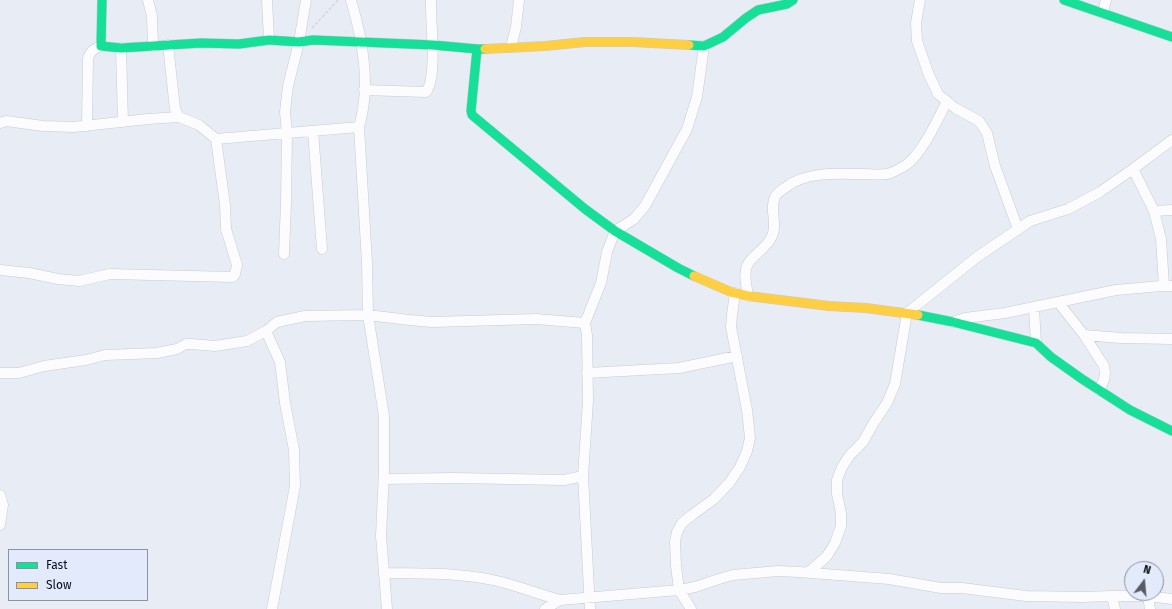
<!DOCTYPE html>
<style>
body{margin:0}
#map{position:relative;width:1172px;height:609px;overflow:hidden;background:#e8ecf5;font-family:"Fira Sans",sans-serif}
canvas{display:block}
.legend{position:absolute;left:8px;top:549px;width:140px;height:52px;box-sizing:border-box;background:#e2eafb;border:1px solid #8b92a0;margin:0;padding:5px 7px;list-style:none;font-size:12px;color:#090d17}
.legend li{display:flex;align-items:center;gap:8px;height:20px}
.legend b{width:20px;border:1px solid #8b92a0}
.north{position:absolute;left:1124px;top:561px;width:40px;height:40px;box-sizing:border-box;background:#e2eafb;border:1px solid #8b92a0;border-radius:50%;rotate:16deg;font-size:11px;font-weight:700;line-height:16px;text-align:center;color:#090d17}
.north::after{content:'';display:block;margin:auto;width:14px;height:18px;background:#575b65;clip-path:polygon(50% 0,100% 100%,50% 72%,0 100%)}
</style>
<div id="map">
<canvas width="1172" height="609"></canvas>
<ul class="legend">
<li><b style="height:5px;background:#16e098"></b>Fast</li>
<li><b style="height:5px;background:#ffcf43"></b>Slow</li>
</ul>
<div class="north">N</div>
</div>
<script>
const ctx = document.querySelector('canvas').getContext('2d');
ctx.lineJoin = 'round';
function trace(path, color, width, dash) { ctx.strokeStyle = color; ctx.lineWidth = width; ctx.lineCap = dash ? 'butt' : 'round'; ctx.setLineDash(dash || []); ctx.stroke(path); }
const street = new Path2D(`
 M148,0L152,16L153,46
 M267,0L269,40
 M351,0C363,41 371,86 359,127L367,263L368,315L384,416V471L381,536L387,609
 M920,0L916,23L917,41L929,75L938,94L955,108L979,121L987,133L995,166L1018,229
 M1103,13L1106,0
 M511,47L516,27L519,0
 M121,48L123,122
 M364,90L426,92C438,76 430,21 431,0
 M0,123L6,121L43,126L74,127L148,119L179,117
 M87,126L88,59C90,51 94,49 101,46
 M313,131L322,249
 M216,139L359,127
 M1133,169L1154,211L1161,239L1164,286
 M1154,211L1172,210
 M284,254L286,202L287,133L285,112L288,86L299,42L306,0
 M0,270L29,273L58,279L79,281L110,274L233,277L235,274L237,265L226,229L225,205L216,139L199,125L179,117L175,109L168,45
 M748,296C747,287 743,275 747,266C750,256 767,249 772,236C778,224 769,209 775,197C777,193 782,190 786,187C807,171 837,174 862,174C870,174 879,175 887,174C892,173 901,168 906,165C922,154 938,119 947,101
 M1058,302L1084,335L1104,366L1105,373L1104,380L1099,390
 M1034,308L1036,343
 M953,322L965,318L1005,313L1116,290L1161,286H1172
 M266,331L280,362L285,403L294,450L295,486L272,609
 M1084,335L1121,338L1172,339
 M0,373H19L44,366L86,360L105,355L157,353L177,349L186,344H191L215,346L247,341L266,331L277,322L305,316L368,315L409,320L432,322L536,319L585,323
 M587,373L679,368L737,356
 M384,479L453,478L564,480L583,476
 M0,495L3,505L0,525
 M809,572L827,556L835,543L841,526V513L837,494V480L842,467L850,455L863,442L873,424L887,403L895,384L907,313L977,257L1011,234L1030,221L1068,209L1100,192L1133,169L1172,140
 M384,573C421,574 460,572 497,581C518,586 539,594 560,600
 M1112,596L1115,609
 M1148,596L1150,609
 M545,609L560,600L679,590L695,587L719,579L733,575L778,571L799,572L889,579L941,588H962L1026,596L1082,597L1112,596H1148L1172,599
 M590,609L583,476L588,401L587,335L585,323L601,283L607,252L615,231L634,219L645,206L687,129L697,97L704,46
 M691,609L679,590L676,566L675,541L677,532L682,523L692,515L714,499L730,482L740,467L747,451L750,438L747,410L731,327L732,315L735,293`);
const fast = new Path2D(`
 M102,0L101,46L121,48L201,43L239,44L269,40L299,42L313,40L433,45L477,49H485
 M1064,0L1172,37
 M689,45L704,46L723,37L746,18L758,10L787,4L793,0
 M477,49L471,111L472,115L585,209L615,231L678,268L694,276
 M918,315L953,322L1036,343L1051,357L1082,379L1130,410L1172,431`);
const slow = new Path2D(`
 M485,49L545,46L585,42H633L689,45
 M694,276L731,292L748,296L829,306L866,308L918,315`);
trace(street, '#c6cad4', 11);
trace(fast, '#c6cad4', 10);
trace(slow, '#c6cad4', 10);
trace(new Path2D(`
 M312,28L338,0`), '#d4d5d7', 1.5, [3, 2]);
trace(street, '#fcfcfe', 10);
trace(fast, '#16e098', 9);
trace(slow, '#ffcf43', 9);
</script>
